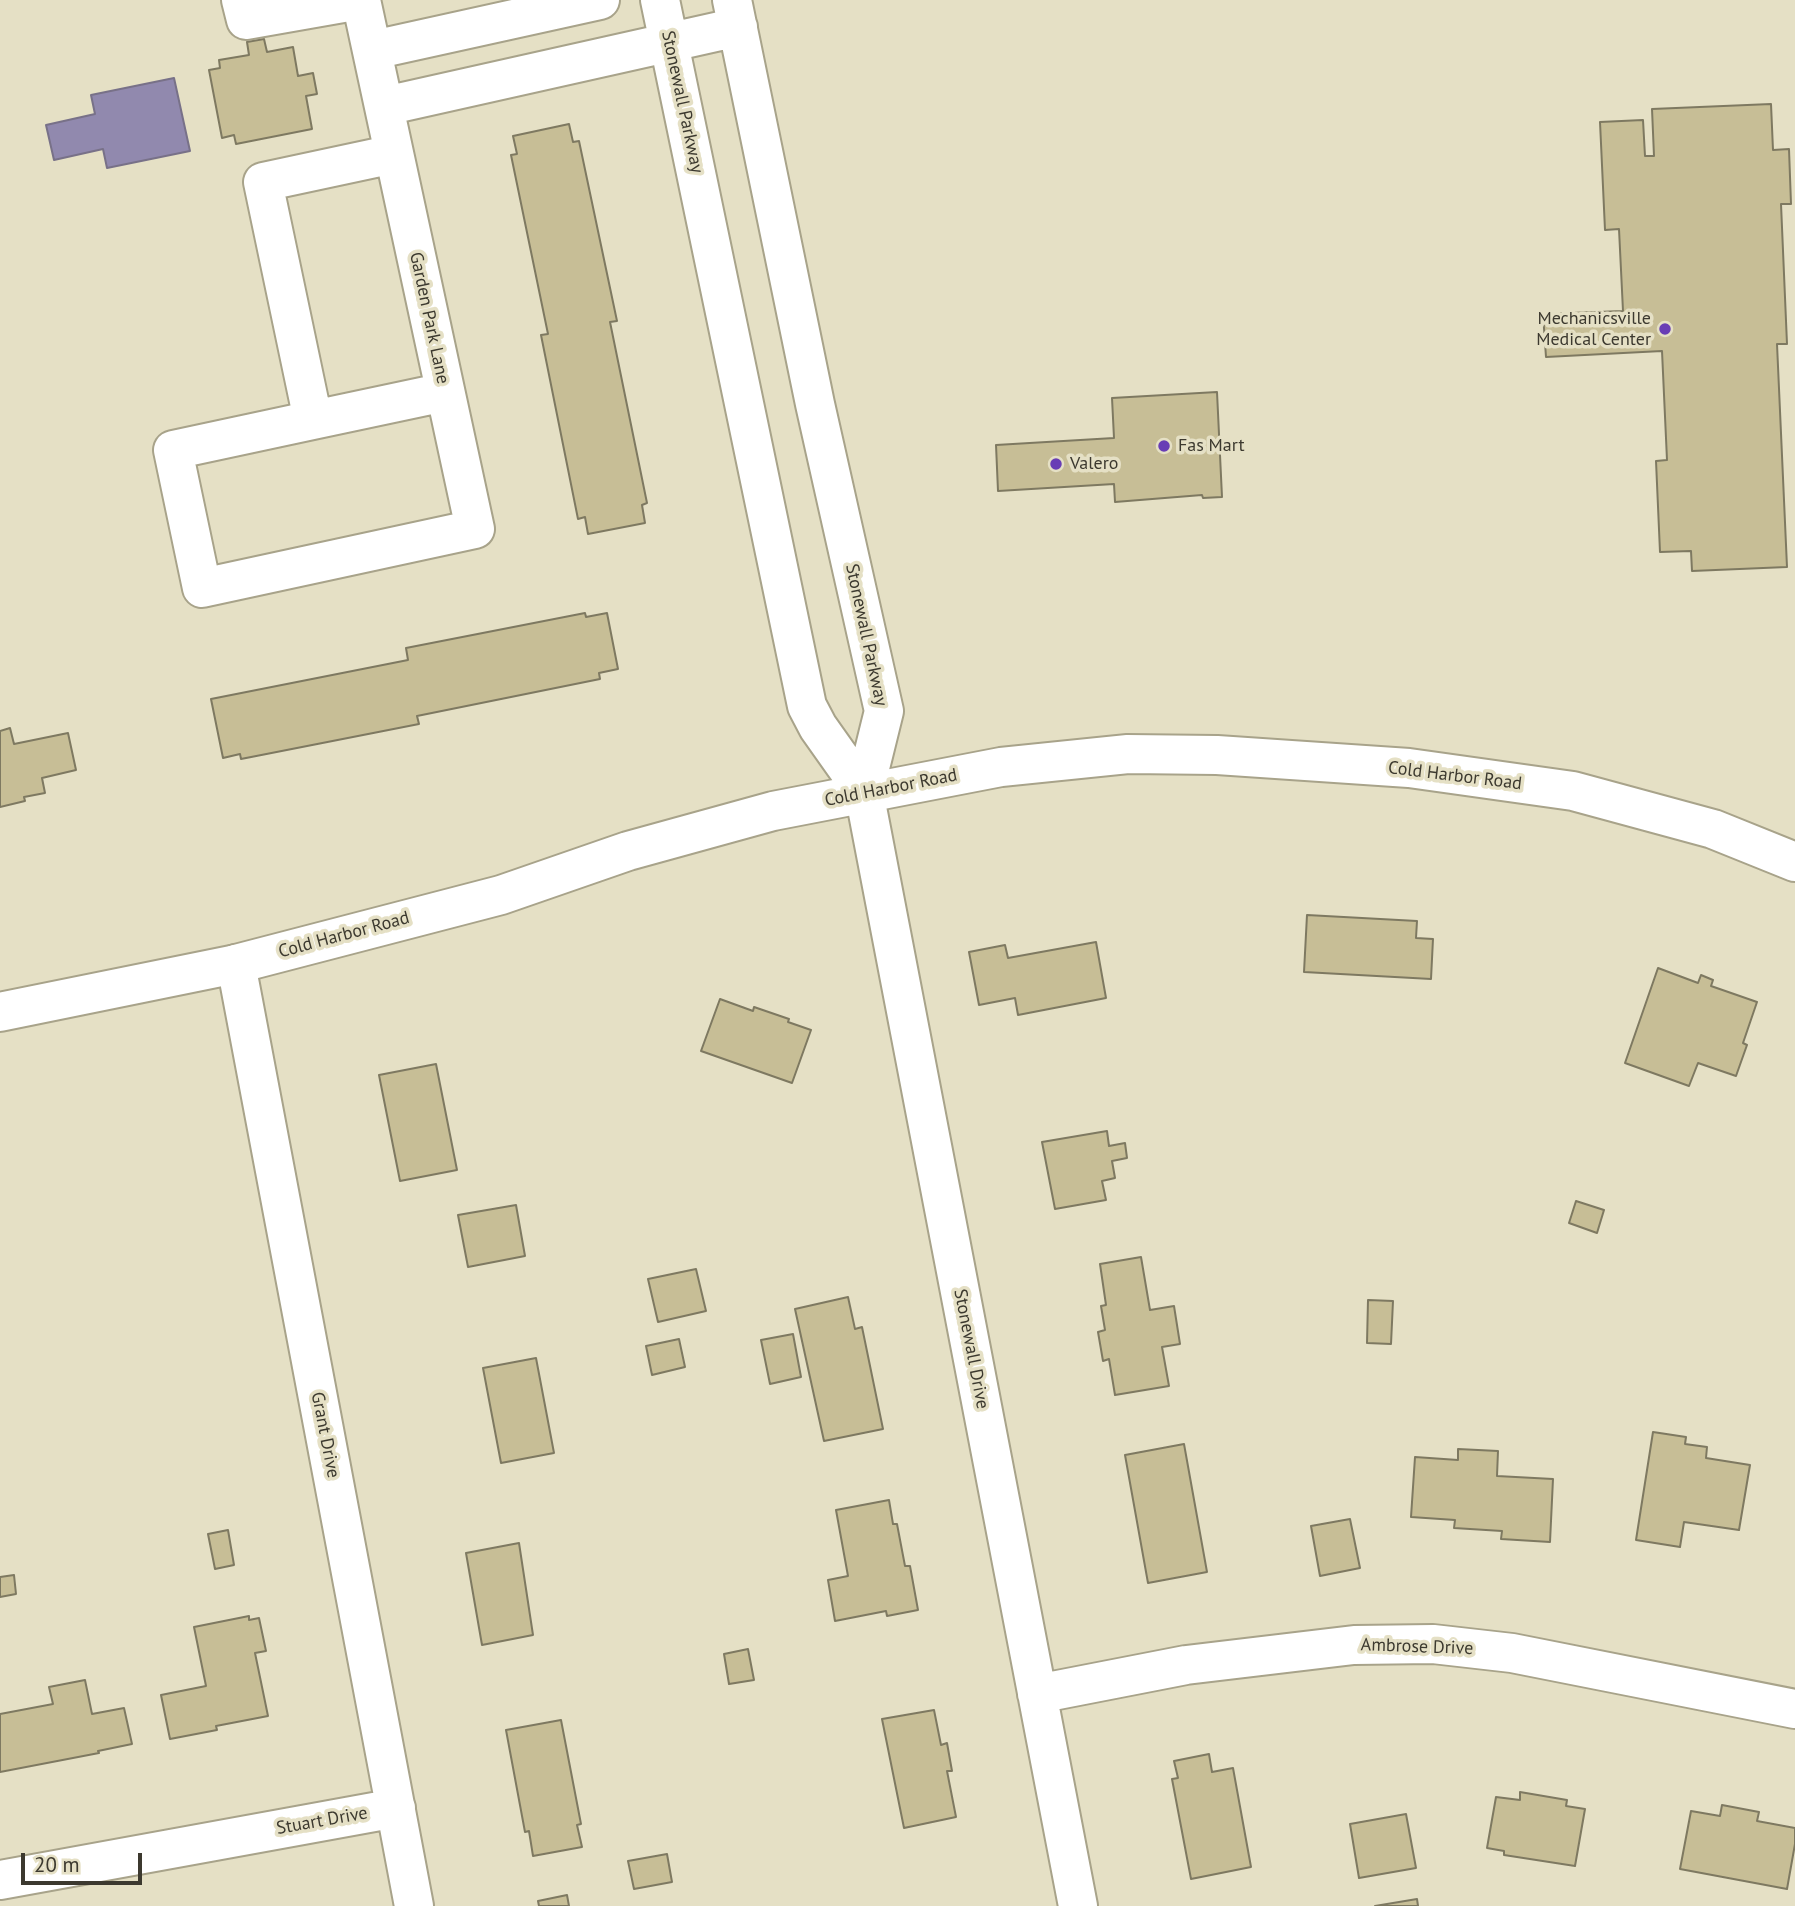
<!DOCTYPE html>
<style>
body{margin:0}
#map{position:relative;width:1795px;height:1906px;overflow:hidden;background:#e5e0c5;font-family:"PT Sans",sans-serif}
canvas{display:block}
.scale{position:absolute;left:21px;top:1853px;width:121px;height:32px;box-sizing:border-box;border:4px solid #3c392f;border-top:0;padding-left:9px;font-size:21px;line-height:24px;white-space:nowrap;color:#3c392f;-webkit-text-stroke:5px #e5e0c5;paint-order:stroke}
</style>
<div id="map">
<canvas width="1795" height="1906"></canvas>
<div class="scale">20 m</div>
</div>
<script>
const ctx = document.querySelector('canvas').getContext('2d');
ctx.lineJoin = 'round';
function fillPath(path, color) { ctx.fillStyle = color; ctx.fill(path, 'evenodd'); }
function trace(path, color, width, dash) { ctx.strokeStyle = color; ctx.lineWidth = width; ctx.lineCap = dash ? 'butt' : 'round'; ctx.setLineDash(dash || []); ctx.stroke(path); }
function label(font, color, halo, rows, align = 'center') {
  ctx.font = font + ' "PT Sans",sans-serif'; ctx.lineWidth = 7; ctx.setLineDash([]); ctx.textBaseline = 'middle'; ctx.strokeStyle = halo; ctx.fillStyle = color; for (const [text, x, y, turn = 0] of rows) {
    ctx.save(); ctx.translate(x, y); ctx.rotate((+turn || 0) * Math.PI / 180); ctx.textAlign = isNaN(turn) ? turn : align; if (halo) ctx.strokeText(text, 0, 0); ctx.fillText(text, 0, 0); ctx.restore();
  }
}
const water = new Path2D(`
 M174,78L190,151L107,168L103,149L54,160L46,125L95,114L91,95Z`);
fillPath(water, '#9189ae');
trace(water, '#787188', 2);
const building = new Path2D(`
 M264,39L267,52L293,47L298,76L313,73L317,94L306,96L312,129L236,144L234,135L222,138L209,70L220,68L219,60L249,55L247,42Z
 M1771,104L1773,150L1789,149L1791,204H1781L1787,344H1777L1787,567L1692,571L1691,551L1660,552L1656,461L1667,460L1662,351L1546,357L1543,314L1623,311L1619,229L1605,230L1600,122L1643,120L1645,156H1654L1652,109Z
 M569,124L573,142L579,141L617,321L610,322L647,503L642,505L645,523L588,534L585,517L578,519L541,335L548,334L511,155L517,154L513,136Z
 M1217,392L1222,497L1203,498L1202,495L1115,502L1114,484L998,491L996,445L1114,438L1112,398Z
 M585,613L586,617L607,613L618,669L599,673L600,679L417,716L419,724L241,759L240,754L223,758L211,699L408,660L406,648Z
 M10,728L14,744L68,733L76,770L42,778L45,793L24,797L25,801L0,807V731Z
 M1307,915L1417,921L1416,938L1433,939L1431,979L1304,972Z
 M1096,942L1106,998L1018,1015L1015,998L979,1005L969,952L1005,945L1008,958Z
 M1658,968L1698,983L1701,975L1713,980L1711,986L1757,1002L1743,1043L1747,1045L1736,1076L1698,1063L1689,1086L1625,1063Z
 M720,999L753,1011L754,1007L789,1019L788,1022L811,1030L792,1083L701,1051Z
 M436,1064L457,1170L400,1181L379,1075Z
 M1107,1131L1109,1146L1125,1143L1127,1158L1112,1161L1115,1178L1102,1181L1106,1200L1055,1209L1042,1142Z
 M1576,1201L1604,1210L1597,1233L1569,1223Z
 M516,1205L525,1256L468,1267L458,1215Z
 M1141,1257L1150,1310L1174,1306L1180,1344L1162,1347L1169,1386L1115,1395L1109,1359L1103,1361L1098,1332L1105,1330L1101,1306L1106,1305L1100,1264Z
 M696,1269L706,1311L658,1322L648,1279Z
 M848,1297L855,1329L862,1327L883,1429L824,1441L795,1309Z
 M1368,1300L1393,1301L1391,1344L1367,1343Z
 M793,1334L801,1377L770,1384L761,1340Z
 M679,1339L685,1367L652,1375L646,1346Z
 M536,1358L554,1453L501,1463L483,1368Z
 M1653,1432L1686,1437L1685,1444L1707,1447L1706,1458L1750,1465L1739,1530L1684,1522L1680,1547L1636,1540Z
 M1184,1444L1207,1572L1148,1583L1125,1455Z
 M1458,1449L1498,1451L1497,1476L1553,1479L1550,1542L1501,1539L1502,1531L1454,1528L1455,1520L1411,1517L1415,1457L1458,1460Z
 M889,1500L893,1524H897L905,1566H910L918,1610L887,1616L886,1611L835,1621L828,1580L848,1576L836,1510Z
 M1350,1519L1360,1568L1320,1576L1311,1526Z
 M228,1530L234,1565L215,1569L208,1534Z
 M519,1543L533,1635L482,1645L466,1553Z
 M14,1575L16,1594L0,1597V1577Z
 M249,1616V1620L259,1618L266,1651L255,1653L268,1716L216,1726L217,1730L170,1739L161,1695L206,1686L194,1627Z
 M748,1649L754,1680L729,1684L724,1654Z
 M85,1680L92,1714L124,1708L132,1744L98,1751L99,1753L0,1772V1714L53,1704L49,1687Z
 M934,1710L941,1745L947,1743L952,1771H947L956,1817L904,1828L882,1719Z
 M561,1720L581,1824L577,1825L582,1847L533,1856L529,1831L525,1832L506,1730Z
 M1209,1754L1212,1772L1233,1768L1251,1867L1191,1879L1172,1779L1178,1778L1174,1761Z
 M1520,1792L1567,1800L1566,1806L1585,1809L1575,1866L1504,1855V1851L1487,1848L1496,1797L1520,1800Z
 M1722,1805L1759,1812L1757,1821L1795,1828V1844L1787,1889L1680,1869L1691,1811L1720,1816Z
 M1406,1814L1416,1868L1359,1878L1350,1824Z
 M667,1854L672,1882L634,1889L628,1861Z
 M567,1895L569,1906H539L538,1901Z
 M1417,1899L1418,1906H1375Z`);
fillPath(building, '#c7be96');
trace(building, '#7e7961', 2);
const minor = new Path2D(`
 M241,0L246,20L360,0
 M660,0L807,706L818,727L864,792L1078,1906
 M732,0L815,404L884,711L864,792
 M373,50L600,0
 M385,106L738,27
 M394,154L263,182L313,420L445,392
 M313,420L173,450L202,588L475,529L361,0
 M236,964L414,1906
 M1037,1694L1186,1665L1354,1645L1433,1644L1512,1653L1795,1709
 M0,1880L396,1808`);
const major = new Path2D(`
 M0,1012L236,964L501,895L628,851L773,811L1001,767L1128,754L1217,755L1409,768L1573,791L1713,829L1795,862`);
trace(minor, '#a8a38a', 42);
trace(major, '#a8a38a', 42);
trace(minor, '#fff', 38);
trace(major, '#fff', 38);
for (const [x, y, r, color] of [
 [1665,329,7,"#683db5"],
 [1164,446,7,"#683db5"],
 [1056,464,7,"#683db5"]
]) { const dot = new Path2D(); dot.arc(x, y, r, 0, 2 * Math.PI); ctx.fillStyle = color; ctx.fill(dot); trace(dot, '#e5e0c5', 2.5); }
label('18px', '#3c392f', '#e5e0c5', [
 ["Stonewall Parkway",682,102,78],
 ["Garden Park Lane",429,318,78],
 ["Stonewall Parkway",866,635,78],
 ["Cold Harbor Road",1455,776,7],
 ["Cold Harbor Road",891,788,-11],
 ["Cold Harbor Road",344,935,-15],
 ["Stonewall Drive",971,1349,79],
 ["Grant Drive",325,1435,79],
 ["Ambrose Drive",1417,1647,2],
 ["Stuart Drive",322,1821,-10]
]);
label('18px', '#3c392f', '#e5e0c5', [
 ["Mechanicsville",1651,319,"right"],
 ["Medical Center",1651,340,"right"],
 ["Fas Mart",1178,446],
 ["Valero",1070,464]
], 'left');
</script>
